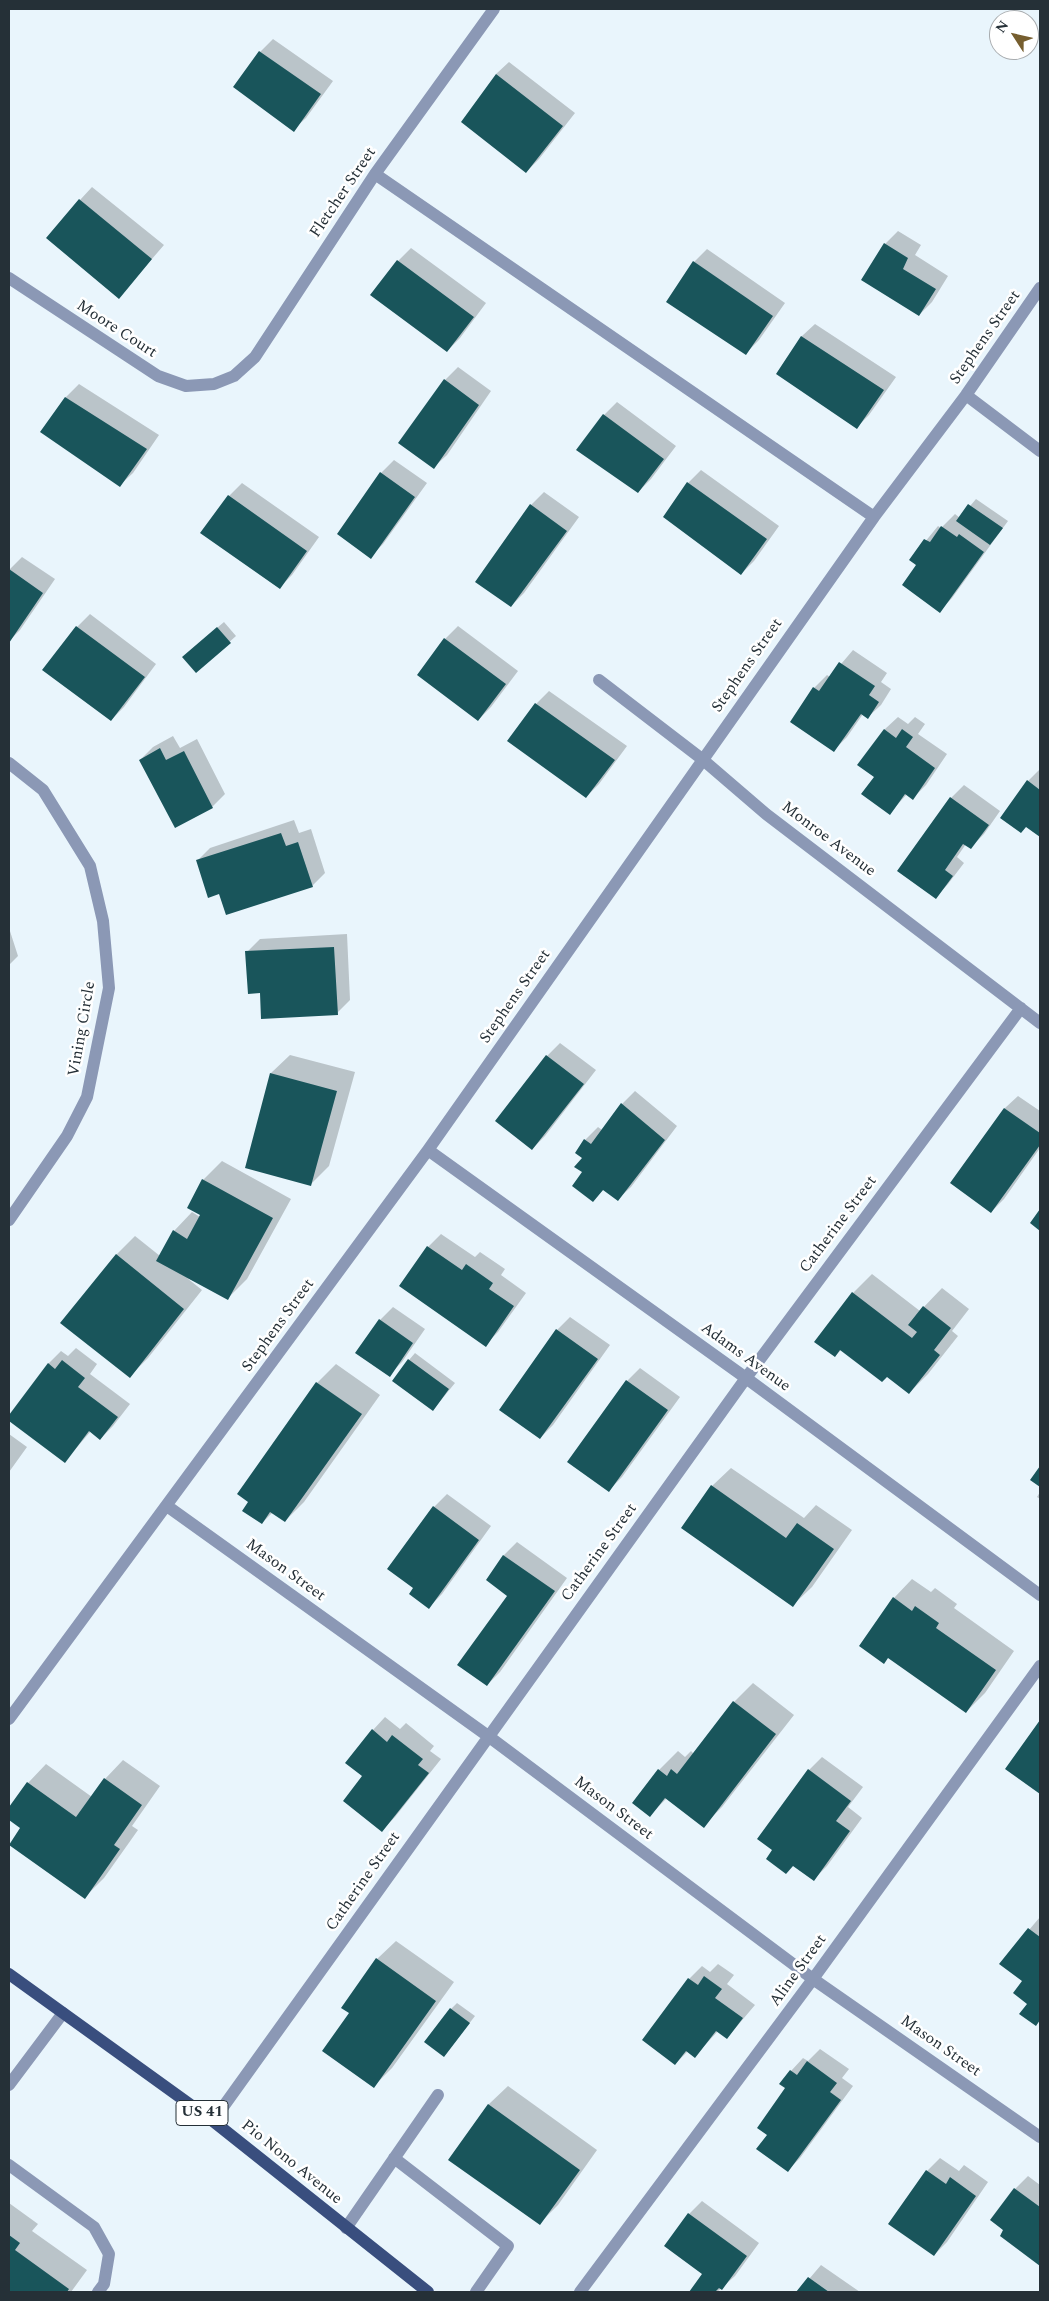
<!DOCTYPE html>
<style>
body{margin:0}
#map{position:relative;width:1049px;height:2301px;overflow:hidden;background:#e9f5fc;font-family:Spectral,serif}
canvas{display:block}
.frame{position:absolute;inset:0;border:10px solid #253037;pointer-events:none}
.north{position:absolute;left:989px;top:10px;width:50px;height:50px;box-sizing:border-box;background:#fff;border:1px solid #a8acaf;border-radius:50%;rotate:305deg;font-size:14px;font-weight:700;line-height:20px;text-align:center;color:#253037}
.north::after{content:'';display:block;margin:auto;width:18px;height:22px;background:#765e2f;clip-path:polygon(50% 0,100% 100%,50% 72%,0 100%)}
</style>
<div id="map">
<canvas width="1049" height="2301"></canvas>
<div class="frame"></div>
<div class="north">N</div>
</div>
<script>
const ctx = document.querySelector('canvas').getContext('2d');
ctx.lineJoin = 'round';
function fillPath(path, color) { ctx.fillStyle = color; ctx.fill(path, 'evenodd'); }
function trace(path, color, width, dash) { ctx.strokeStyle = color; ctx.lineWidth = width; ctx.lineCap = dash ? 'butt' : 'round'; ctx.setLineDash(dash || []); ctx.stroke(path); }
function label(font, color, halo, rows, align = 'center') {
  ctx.font = font + ' Spectral,serif'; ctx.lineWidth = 5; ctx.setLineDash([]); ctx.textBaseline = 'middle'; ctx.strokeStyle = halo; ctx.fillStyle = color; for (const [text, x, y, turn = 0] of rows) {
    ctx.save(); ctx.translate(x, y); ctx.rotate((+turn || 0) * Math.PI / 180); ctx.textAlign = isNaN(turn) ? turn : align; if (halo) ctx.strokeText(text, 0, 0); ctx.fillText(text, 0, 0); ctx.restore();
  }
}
fillPath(new Path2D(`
 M273,39L333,81L306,118L293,130L260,52Z
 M509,62L575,113L539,159L526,172L496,74Z
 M92,187L164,245L119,297L80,200Z
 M898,231L921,245L915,255L948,276L932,302L919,315L885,244Z
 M411,248L486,303L460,338L447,351L372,295L398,261Z
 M707,249L785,303L759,340L746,353L667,302L694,262Z
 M815,324L896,377L869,415L857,427L777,373L802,336Z
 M458,367L491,391L447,455L434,467L445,380Z
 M79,384L159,435L133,473L120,485L42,432L66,397Z
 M617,402L676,446L651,479L638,492L604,415Z
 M394,460L427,483L383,544L370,557L338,534L381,473Z
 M701,470L779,526L754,561L741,574L688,483Z
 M242,483L319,537L292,575L279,588L202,533L229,496Z
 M544,492L579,517L524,593L511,606L531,505Z
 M976,499L1008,521L952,598L940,611L918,565L911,559L938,526L941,528L955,514L960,518Z
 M22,557L55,579L20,630L9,641V570Z
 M90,614L156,664L124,707L111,720L44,670L77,627Z
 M224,622L236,636L197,671L190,651Z
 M458,626L518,671L491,707L478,720L445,639Z
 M853,650L887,673L881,682L891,689L881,705L868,717L863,714L847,737L834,750L814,688L827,675L830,677Z
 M549,691L627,746L599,784L586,797L536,704Z
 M898,717L908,724L915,717L925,724L918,734L947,754L926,785L913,798L907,794L890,813L875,777L859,765L885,729Z
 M173,736L180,748L197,739L225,794L212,807L140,760L153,747Z
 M1040,769V836L1026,826L1028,781Z
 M964,785L1000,811L984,834L971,847L966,844L957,857L964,863L948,884L936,897L951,798Z
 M294,820L299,833L311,829L325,873L312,886L220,893L197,861L210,848Z
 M9,928L18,956L9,965Z
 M347,934L350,1000L337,1013L261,992L247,952L260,939Z
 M560,1043L596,1070L545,1136L532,1149L497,1121L547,1056Z
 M290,1055L355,1072L329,1166L311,1184L246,1167L271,1073Z
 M635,1091L677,1126L631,1187L618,1199L604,1189L593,1200L584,1172L585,1140L598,1127L602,1130L622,1104Z
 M1018,1096L1040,1111V1148L1004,1199L991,1212L951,1183L1005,1108Z
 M222,1161L291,1199L247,1279L228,1298L187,1278L202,1290L148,1358L130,1376L116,1255L135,1236L160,1256L174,1231L192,1212L200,1217L203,1180Z
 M441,1234L475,1257L480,1252L505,1269L501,1275L526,1293L498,1332L485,1345L400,1286L428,1247Z
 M872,1274L920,1311L942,1288L969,1309L952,1331L958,1336L928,1374L909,1393L887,1375L841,1350L835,1356L853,1293Z
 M393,1307L425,1329L402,1362L389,1375L357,1352L380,1320Z
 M570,1317L610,1345L553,1425L540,1438L557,1330Z
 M76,1348L97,1364L90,1374L130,1404L113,1426L100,1439L91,1431L65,1461L9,1420V1417L49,1363L61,1351L68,1356Z
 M415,1353L455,1383L433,1410L409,1360Z
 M336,1364L380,1395L304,1502L285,1521L273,1512L262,1523L317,1383Z
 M640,1368L680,1397L622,1477L609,1490L569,1462L627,1381Z
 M9,1434L27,1447L9,1472Z
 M731,1468L804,1518L816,1505L852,1530L812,1587L793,1605L712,1486Z
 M1040,1492V1499L1037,1497Z
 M447,1494L491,1526L442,1594L429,1607L415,1588L389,1569L434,1507Z
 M517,1542L567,1578L500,1672L487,1685L509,1595L487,1580L504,1555Z
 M912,1579L931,1592L935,1588L957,1604L954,1608L1014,1651L985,1693L966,1712L894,1598Z
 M753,1683L794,1715L722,1807L703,1826L667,1798L650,1815L634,1802L659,1770L678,1751L685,1757L691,1751L694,1754L734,1702Z
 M385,1717L400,1729L406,1723L434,1746L430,1751L441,1759L395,1817L382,1830L364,1776L373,1730Z
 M1040,1722V1792L1007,1768Z
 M822,1757L863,1787L848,1807L862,1818L827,1866L814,1879L774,1850L809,1770Z
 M123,1760L160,1786L132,1826L138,1830L104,1878L85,1897L22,1827L9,1818V1809L28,1783L46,1764L92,1797L105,1779Z
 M1040,1917V2020L1036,2025L1024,1981L1001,1963Z
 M396,1941L454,1982L392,2068L374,2086L351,2013L377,1959Z
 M718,1964L734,1975L727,1984L755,2005L727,2038L718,2031L695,2056L688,2051L675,2064L643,2040L689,1979L702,1966L710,1972Z
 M457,2003L475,2016L444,2056L451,2009Z
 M820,2049L849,2069L842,2078L853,2086L800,2158L788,2170L768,2134L787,2088L791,2071L803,2058L808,2061Z
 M508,2086L597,2150L558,2205L540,2223L450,2159L489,2104Z
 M940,2158L959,2171L964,2165L988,2182L947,2242L934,2255L927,2171Z
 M1028,2176L1040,2185V2264L992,2220L1015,2189Z
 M702,2201L759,2243L735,2276L717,2292H690L703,2273L666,2246L689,2214Z
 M9,2203L38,2224L32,2231L87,2270L71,2292H9Z
 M821,2265L860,2292H798Z`), '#0003');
fillPath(new Path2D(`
 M259,51L321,94L294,132L233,87Z
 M496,74L563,126L526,173L461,122Z
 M79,199L152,259L119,299L46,238Z
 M884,243L908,258L903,269L936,289L919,316L861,280Z
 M397,260L474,317L447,352L370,295Z
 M693,261L773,316L746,355L666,302Z
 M801,336L884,390L857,429L776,374Z
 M444,379L479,405L434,469L398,443Z
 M65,397L147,449L120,487L40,432Z
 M603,414L664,459L638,493L576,450Z
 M380,472L415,497L371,559L337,534Z
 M687,482L767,539L741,575L663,517Z
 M228,495L307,551L280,589L200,533Z
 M530,504L567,531L511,607L475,582Z
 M968,504L1003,528L990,545L956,521Z
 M941,526L957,537L959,534L984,552L940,613L902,585L916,565L909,560L924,539L930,542Z
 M9,569L43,593L9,643Z
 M76,626L145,677L111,721L42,670Z
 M217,627L231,643L196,673L182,657Z
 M444,638L506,684L478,721L417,675Z
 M839,662L875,686L869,695L879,702L868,719L861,714L834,752L790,722L813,687L819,691Z
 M535,703L615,760L586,798L507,741Z
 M884,729L896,738L902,729L913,737L906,747L935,768L913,800L905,794L890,815L861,794L874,777L857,765Z
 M160,748L166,760L184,751L213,808L175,828L139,760Z
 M1027,780L1040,790V837L1026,827L1021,833L1000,818Z
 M950,797L989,825L971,849L963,844L945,870L953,876L936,899L897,871Z
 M281,833L286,846L298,842L313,887L226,915L219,894L208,898L196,860Z
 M334,947L338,1015L261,1019L260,993L248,994L245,951Z
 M546,1055L584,1084L532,1150L495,1121Z
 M270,1073L337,1091L311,1186L245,1168Z
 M621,1103L665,1140L618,1201L603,1190L593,1202L572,1186L582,1172L574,1167L582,1158L575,1153L584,1139L591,1144Z
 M1004,1108L1040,1133V1145L991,1213L950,1183Z
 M202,1179L273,1218L228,1300L156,1261L173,1230L187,1239L200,1215L187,1208Z
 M1040,1209V1231L1030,1223Z
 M427,1246L462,1270L466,1264L493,1283L489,1289L514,1306L486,1347L399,1286Z
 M116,1254L184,1309L130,1378L60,1323Z
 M852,1292L912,1338L917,1332L908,1325L923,1306L951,1328L934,1350L940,1355L909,1394L887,1377L882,1382L840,1350L835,1357L814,1342Z
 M379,1319L413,1343L390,1377L355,1353Z
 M556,1329L598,1359L540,1439L499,1410Z
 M408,1359L449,1389L433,1411L392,1381Z
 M62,1360L85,1378L78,1387L118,1417L100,1440L89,1431L65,1463L9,1421V1415L48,1363L55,1369Z
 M626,1380L668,1410L609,1492L567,1462Z
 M316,1382L362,1414L285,1522L270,1512L262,1524L242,1511L248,1502L237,1494Z
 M1040,1466V1487L1030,1480Z
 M711,1485L786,1538L797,1523L834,1549L793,1607L681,1528Z
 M433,1506L479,1540L429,1609L409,1594L413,1588L387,1569Z
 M503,1555L555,1591L487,1686L457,1665L507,1596L486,1580Z
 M893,1597L912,1611L915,1606L939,1623L936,1628L996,1670L966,1713L888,1658L884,1664L859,1646Z
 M733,1701L776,1734L704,1828L665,1798L650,1817L632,1803L658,1769L667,1776L671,1769L677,1774Z
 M1040,1720V1794L1005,1769Z
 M372,1729L387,1742L392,1735L423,1759L418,1765L429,1773L382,1832L343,1801L362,1776L345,1763Z
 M808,1769L851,1801L836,1821L850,1831L814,1881L793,1866L786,1874L766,1859L772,1850L757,1839Z
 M104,1778L142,1805L114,1845L120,1849L85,1899L9,1845L20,1828L9,1820V1807L27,1782L76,1817Z
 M1028,1928L1040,1937V2020L1036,2026L1019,2014L1027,2004L1013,1993L1022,1981L999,1964Z
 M376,1958L436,2001L374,2088L322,2051L349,2013L341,2008Z
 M704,1976L722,1989L715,1998L743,2018L727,2039L716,2031L695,2058L686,2051L675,2065L642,2040L688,1978L698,1985Z
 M450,2008L470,2023L444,2057L424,2042Z
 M807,2061L837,2083L830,2092L841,2100L788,2172L756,2149L767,2135L757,2128L785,2088L779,2084L790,2070L797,2075Z
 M488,2104L580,2170L540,2225L448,2160Z
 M926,2170L946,2184L950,2177L976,2196L934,2256L888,2224Z
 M1014,2188L1040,2207V2266L1000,2236L1003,2230L990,2220Z
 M688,2213L747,2256L722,2290L719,2288L715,2292H689L702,2274L664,2246Z
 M9,2235L20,2243L15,2250L69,2289L67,2292H9Z
 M808,2277L829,2292H796Z`), '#19555b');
trace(new Path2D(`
 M375,174L874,517
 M9,278L158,376L186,386L214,384L234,376L255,357L375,174L494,9
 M966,395L1040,451
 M599,680L702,759L766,814L1040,1023
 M9,763L43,790L90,866L103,921L109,988L87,1097L67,1136L9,1220
 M428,1150L746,1378L1040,1595
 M167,1506L488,1736L813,1979L1040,2137
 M9,1719L428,1150L874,517L966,395L1040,288
 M9,2085L63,2013
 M213,2121L746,1378L1021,1008
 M394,2158L508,2246L476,2292
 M9,2165L94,2227L109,2254L104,2284L98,2292
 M346,2228L438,2095
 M580,2292L813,1979L1040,1666`), '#8b98b5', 12);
trace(new Path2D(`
 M9,1974L213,2121L428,2292`), '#394e7e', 12);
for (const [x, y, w] of [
 [202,2113,52]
]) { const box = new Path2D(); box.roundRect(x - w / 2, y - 12.5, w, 25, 4); ctx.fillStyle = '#fff'; ctx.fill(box); trace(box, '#253037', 1); }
label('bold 15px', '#253037', null, [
 ["US 41",202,2113]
]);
label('16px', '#253037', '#fff', [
 ["Fletcher Street",344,193,-56],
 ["Moore Court",116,330,33],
 ["Stephens Street",986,338,-55],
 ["Stephens Street",748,666,-55],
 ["Monroe Avenue",828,840,37],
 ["Stephens Street",516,997,-55],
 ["Vining Circle",83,1029,-80],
 ["Catherine Street",839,1225,-53],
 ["Stephens Street",279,1326,-54],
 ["Adams Avenue",745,1358,36],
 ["Catherine Street",600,1553,-54],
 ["Mason Street",285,1571,36],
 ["Mason Street",613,1809,37],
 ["Catherine Street",364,1882,-55],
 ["Aline Street",799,1971,-54],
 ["Mason Street",940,2047,35],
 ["Pio Nono Avenue",291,2163,39]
]);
</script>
